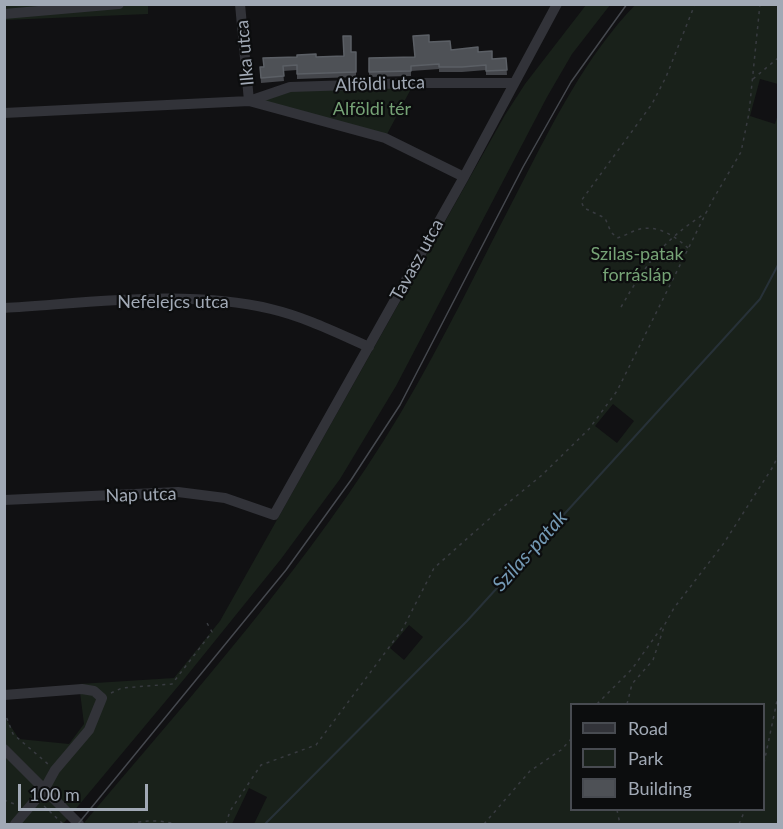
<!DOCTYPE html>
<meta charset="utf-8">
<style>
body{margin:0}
#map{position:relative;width:783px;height:829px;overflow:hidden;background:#111113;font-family:Lato,sans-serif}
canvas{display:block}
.frame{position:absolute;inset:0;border:6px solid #a1a9b5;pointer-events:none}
.legend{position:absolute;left:570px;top:703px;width:195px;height:108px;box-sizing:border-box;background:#0c0d0e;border:2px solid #484b51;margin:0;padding:8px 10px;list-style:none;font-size:18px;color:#a1a9b5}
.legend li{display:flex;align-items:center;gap:12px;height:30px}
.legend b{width:30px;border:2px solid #484b51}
.scale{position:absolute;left:18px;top:784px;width:130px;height:27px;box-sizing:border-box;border:3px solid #a1a9b5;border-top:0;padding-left:8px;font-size:18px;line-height:21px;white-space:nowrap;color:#a1a9b5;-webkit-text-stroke:4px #0c0d0e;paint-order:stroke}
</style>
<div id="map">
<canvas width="783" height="829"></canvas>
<div class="frame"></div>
<ul class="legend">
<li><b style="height:8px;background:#323339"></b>Road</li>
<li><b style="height:16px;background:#19211a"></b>Park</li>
<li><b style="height:16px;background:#4e5156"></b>Building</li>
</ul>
<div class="scale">100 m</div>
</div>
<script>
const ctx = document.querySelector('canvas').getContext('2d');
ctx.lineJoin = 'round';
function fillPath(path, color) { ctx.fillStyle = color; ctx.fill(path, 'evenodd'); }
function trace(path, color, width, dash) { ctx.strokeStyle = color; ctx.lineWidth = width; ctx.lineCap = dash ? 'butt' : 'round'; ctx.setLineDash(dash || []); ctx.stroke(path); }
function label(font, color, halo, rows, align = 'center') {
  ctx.font = font + ' Lato,sans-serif'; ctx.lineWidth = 4.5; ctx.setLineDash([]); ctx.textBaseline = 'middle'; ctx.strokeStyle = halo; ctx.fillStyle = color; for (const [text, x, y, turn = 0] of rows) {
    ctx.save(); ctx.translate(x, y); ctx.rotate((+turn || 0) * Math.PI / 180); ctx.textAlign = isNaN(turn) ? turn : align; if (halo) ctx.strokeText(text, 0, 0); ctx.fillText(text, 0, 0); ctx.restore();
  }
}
fillPath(new Path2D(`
 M636,4L778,5V84L760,79L750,116L775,124L778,114V824H254L267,797L249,788L232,824H83C192,695 313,560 400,414C444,340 481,262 521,185C554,121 585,57 636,4ZM613,404L634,421L617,443L595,426ZM409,625L423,637L404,660L390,648ZM572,704H764V810H572Z
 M4,5H148V14L5,20Z
 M586,5H610L572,54L547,97L396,386L340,479L281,559L185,678L63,824H5L4,716L19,739L69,744L84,724L79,684L174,678L220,621L505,115L525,84Z
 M414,83L385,138L249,101L290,87Z`), '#19211a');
trace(new Path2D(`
 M265,824L467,621L760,299L778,265`), '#273138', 2);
trace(new Path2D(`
 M753,79L778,58
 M688,248C675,236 658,225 640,229C632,231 625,236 617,238L611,232L605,218L584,208L581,201L652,104L666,77L695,4
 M621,307C646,264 663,240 706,213
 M111,693L122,688L172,684L212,632L207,623
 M597,704L632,669L662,627
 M627,704L632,684L653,660L665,624L674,608L724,543L774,465L778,455
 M4,711L13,734L48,764
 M764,763L778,696
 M4,800L17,805
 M44,806L63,824
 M617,810L620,824
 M131,824C143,820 162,820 175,824
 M226,824L230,811L261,765L316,745L402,630L434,568L497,512L542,475L589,429L617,391L712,201L741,152L749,113L760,4
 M484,824L530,771L561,750L572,738
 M739,824L745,810`), '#383b40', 1.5, [3, 4.5]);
trace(new Path2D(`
 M240,4L249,101
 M4,14L119,4
 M249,101L385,138L464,177
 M4,113L249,101L290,87L414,83H514
 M4,308C89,303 188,289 271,309C305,317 337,333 369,347
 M4,500L178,492L225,498L274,515L464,177L557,4
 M4,695L82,689L94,691L102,698L89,730L55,770L44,790L15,824
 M4,749L79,824`), '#323339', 10);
trace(new Path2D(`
 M78,824L286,570L351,480L400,405L523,167L571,82L627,4`), '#45484e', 1.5);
fillPath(new Path2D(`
 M429,42L451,50L478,52L492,59L506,58L507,75H486V70L462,72H439V69L411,71V76L369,77V58L414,57Z
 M351,52H356V77L297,79V70L283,71L284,81L261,83L260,67L316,57L343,56Z`), '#44464b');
const building = new Path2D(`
 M429,35V42L450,41L451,50L478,47V52L492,51V59L506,58L507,70L486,71V65L462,67H439V64L411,66V71L369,72V58L415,57L413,36Z
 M343,36H351V52H356V72L297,74V65L283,66L284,76L261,78L260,67H264L263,58L297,57V55L316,54V57L344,56Z`);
fillPath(building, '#4e5156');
trace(building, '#5b5f65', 1.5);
label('18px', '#a1a9b5', '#0c0d0e', [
 ["Ilka utca",245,53,-95],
 ["Alföldi utca",380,84,-2],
 ["Tavasz utca",417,260,-61],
 ["Nefelejcs utca",173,302],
 ["Nap utca",141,495,-2]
]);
label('18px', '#76a376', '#0c0d0e', [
 ["Alföldi tér",372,109],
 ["Szilas-patak",637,254],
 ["forrásláp",637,275]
]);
label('italic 20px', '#749ab5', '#0c0d0e', [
 ["Szilas-patak",530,551,-48]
]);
</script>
